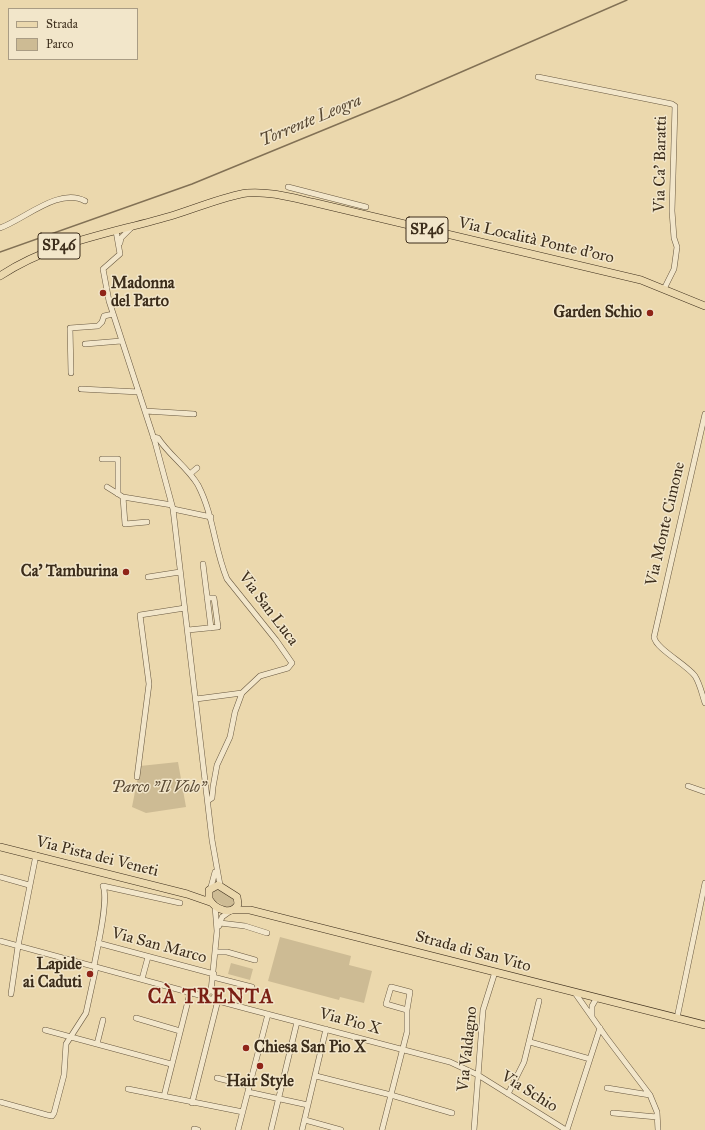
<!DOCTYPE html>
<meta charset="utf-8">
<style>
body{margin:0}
#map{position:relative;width:705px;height:1130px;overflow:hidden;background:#ebd8ad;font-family:"IM FELL Great Primer",serif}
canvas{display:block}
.legend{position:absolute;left:8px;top:8px;width:130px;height:52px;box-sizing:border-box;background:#f2e6ca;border:1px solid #a99c84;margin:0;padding:5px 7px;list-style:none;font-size:12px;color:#3c2d1b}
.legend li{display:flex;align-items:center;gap:8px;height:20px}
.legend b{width:20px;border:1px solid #a99c84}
</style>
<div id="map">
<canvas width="705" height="1130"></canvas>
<ul class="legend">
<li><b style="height:5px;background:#ebd8ad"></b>Strada</li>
<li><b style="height:11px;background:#cdbb94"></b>Parco</li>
</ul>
</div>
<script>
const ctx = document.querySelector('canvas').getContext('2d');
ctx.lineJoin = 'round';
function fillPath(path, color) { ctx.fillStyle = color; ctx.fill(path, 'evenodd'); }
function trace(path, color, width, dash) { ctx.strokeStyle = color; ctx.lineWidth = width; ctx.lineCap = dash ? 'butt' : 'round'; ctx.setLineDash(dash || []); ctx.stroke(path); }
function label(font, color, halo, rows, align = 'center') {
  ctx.font = font + ' "IM FELL Great Primer",serif'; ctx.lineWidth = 3; ctx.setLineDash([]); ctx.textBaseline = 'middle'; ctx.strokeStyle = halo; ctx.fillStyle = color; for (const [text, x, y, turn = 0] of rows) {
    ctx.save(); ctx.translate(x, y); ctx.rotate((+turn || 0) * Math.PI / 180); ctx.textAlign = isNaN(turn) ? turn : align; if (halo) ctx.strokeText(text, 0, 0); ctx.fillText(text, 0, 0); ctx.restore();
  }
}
fillPath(new Path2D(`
 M178,762L186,807L146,813L132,807L140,766Z
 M218,888L233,898V905L230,908L225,907L212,898L211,893Z
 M280,937L351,956L349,965L372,971L364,1003L340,997L339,1000L268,981Z
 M231,963L253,969L250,980L228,974Z`), '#cdbb94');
trace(new Path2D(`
 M0,252L192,184L399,99L627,0`), '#827155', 1.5);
const minor = new Path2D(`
 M538,77L672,104L675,106L672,211L674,238L677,247L674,269L664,289
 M288,187L366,207
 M0,228C25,219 59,187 85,201
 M116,231L120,254L103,269L109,301L155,442L173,509L212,840L220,885
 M120,243L121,238L131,228
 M85,344L121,341
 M71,373L70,328L98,326L102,322L104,316L113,314
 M81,389L139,392
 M145,411L194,414
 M705,414L654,637C656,649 686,664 695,676C700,684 702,694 705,703
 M153,437L158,438C169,455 188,468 198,485C214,516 214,548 227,579L276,640L292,663L288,668L260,676L242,693L235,712L230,737L217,765L213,787L212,798L209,800
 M102,459H118V494
 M190,474L197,468
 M107,487L123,497L172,505
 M123,497L125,524L147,522
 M173,509L211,517
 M203,564L211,628
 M148,577L180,572
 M188,630L218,627L214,598H207
 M196,699L242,693
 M137,777L149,684L140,615L185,608
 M688,786L705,792
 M0,877L29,885
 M211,887L215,872
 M220,923L245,926L267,933
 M219,926L222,917L229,912
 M0,941L199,995H207
 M98,943L214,974
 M216,952H227L255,960
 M94,966C97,949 109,900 103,886L180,903
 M213,977L252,987
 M142,979L148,957
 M207 995a4 4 0 1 1 8 0a4 4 0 1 1-8 0Z
 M211,991L217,931L215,906
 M575,993L606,1037L650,1095L657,1112L658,1130
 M11,994L18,946L36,855
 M214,997L222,1002L248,1009L450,1062L478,1075L566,1130
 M592,1016V1006L596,999
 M136,1018L180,1031
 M677,1018L705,883
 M45,1030L171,1064
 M530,1042L590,1059
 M97,1044L103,1020
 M316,1076L391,1095L452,1113
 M217,1078L249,1086
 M607,1088L650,1095
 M128,1089L243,1112
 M248,1092L308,1105
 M508,1094L524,1062L539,1001
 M164,1096L190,993
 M0,1102L47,1115L52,1116L54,1113L64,1075L66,1044L86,1013L96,967
 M192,1103L218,1000
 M613,1113L657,1117
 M305,1120L341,1130
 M194,1129L198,1130
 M238,1130L268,1014
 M271,1130L297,1022
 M302,1130L326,1029
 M382,1130L407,1032V1010L410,992L391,987L386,1004L407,1010
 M474,1130L483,1010L495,972
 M567,1130L600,1028`);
const major = new Path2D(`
 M0,276C53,241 114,233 174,215C194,209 228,195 247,193C270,191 293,198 316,203L641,280L705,306
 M0,847L187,894L210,902
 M218,885L237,897L238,904C232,917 215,909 209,899V890Z
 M234,910H250L705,1025`);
trace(minor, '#685840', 6);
trace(major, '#3c2d1b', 8);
trace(minor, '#f2e6ca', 5);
trace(major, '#ebd8ad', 7);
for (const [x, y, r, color] of [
 [103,293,4,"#8f2418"],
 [650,313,4,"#8f2418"],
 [126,572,4,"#8f2418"],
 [90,974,4,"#8f2418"],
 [246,1048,4,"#8f2418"],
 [260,1066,4,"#8f2418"]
]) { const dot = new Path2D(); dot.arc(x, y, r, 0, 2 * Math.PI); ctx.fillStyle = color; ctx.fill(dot); trace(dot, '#f2e6ca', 1.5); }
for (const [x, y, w] of [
 [427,230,42],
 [59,246,42]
]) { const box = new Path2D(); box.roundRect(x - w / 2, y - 13, w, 26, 3); ctx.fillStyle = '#f2e6ca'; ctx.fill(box); trace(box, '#3c2d1b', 1); }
label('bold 15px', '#3c2d1b', null, [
 ["SP46",427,230],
 ["SP46",59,246]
]);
label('16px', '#3c2d1b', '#f2e6ca', [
 ["Via Ca' Baratti",661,164,-89],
 ["Via Località Ponte d'oro",536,241,13],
 ["Via Monte Cimone",666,524,-77],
 ["Via San Luca",268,609,53],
 ["Via Pista dei Veneti",97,857,14],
 ["Via San Marco",159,946,15],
 ["Strada di San Vito",473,952,15],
 ["Via Pio X",350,1022,15],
 ["Via Valdagno",468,1049,-84],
 ["Via Schio",529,1092,32]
]);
label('bold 16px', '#3c2d1b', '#f2e6ca', [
 ["Madonna",111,284,"left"],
 ["del Parto",111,302,"left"],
 ["Garden Schio",642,313],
 ["Ca' Tamburina",118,572],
 ["Lapide",82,965],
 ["ai Caduti",82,983],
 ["Chiesa San Pio X",254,1048,"left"],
 ["Hair Style",260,1082,"center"]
], 'right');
label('italic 16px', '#594933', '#f2e6ca', [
 ["Parco \"Il Volo\"",159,788]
]);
label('italic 17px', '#594933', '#f2e6ca', [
 ["Torrente Leogra",311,121,-23]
]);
ctx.letterSpacing = '1px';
label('bold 20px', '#7a1f14', '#f2e6ca', [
 ["CÀ TRENTA",211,998]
]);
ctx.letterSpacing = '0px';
</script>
